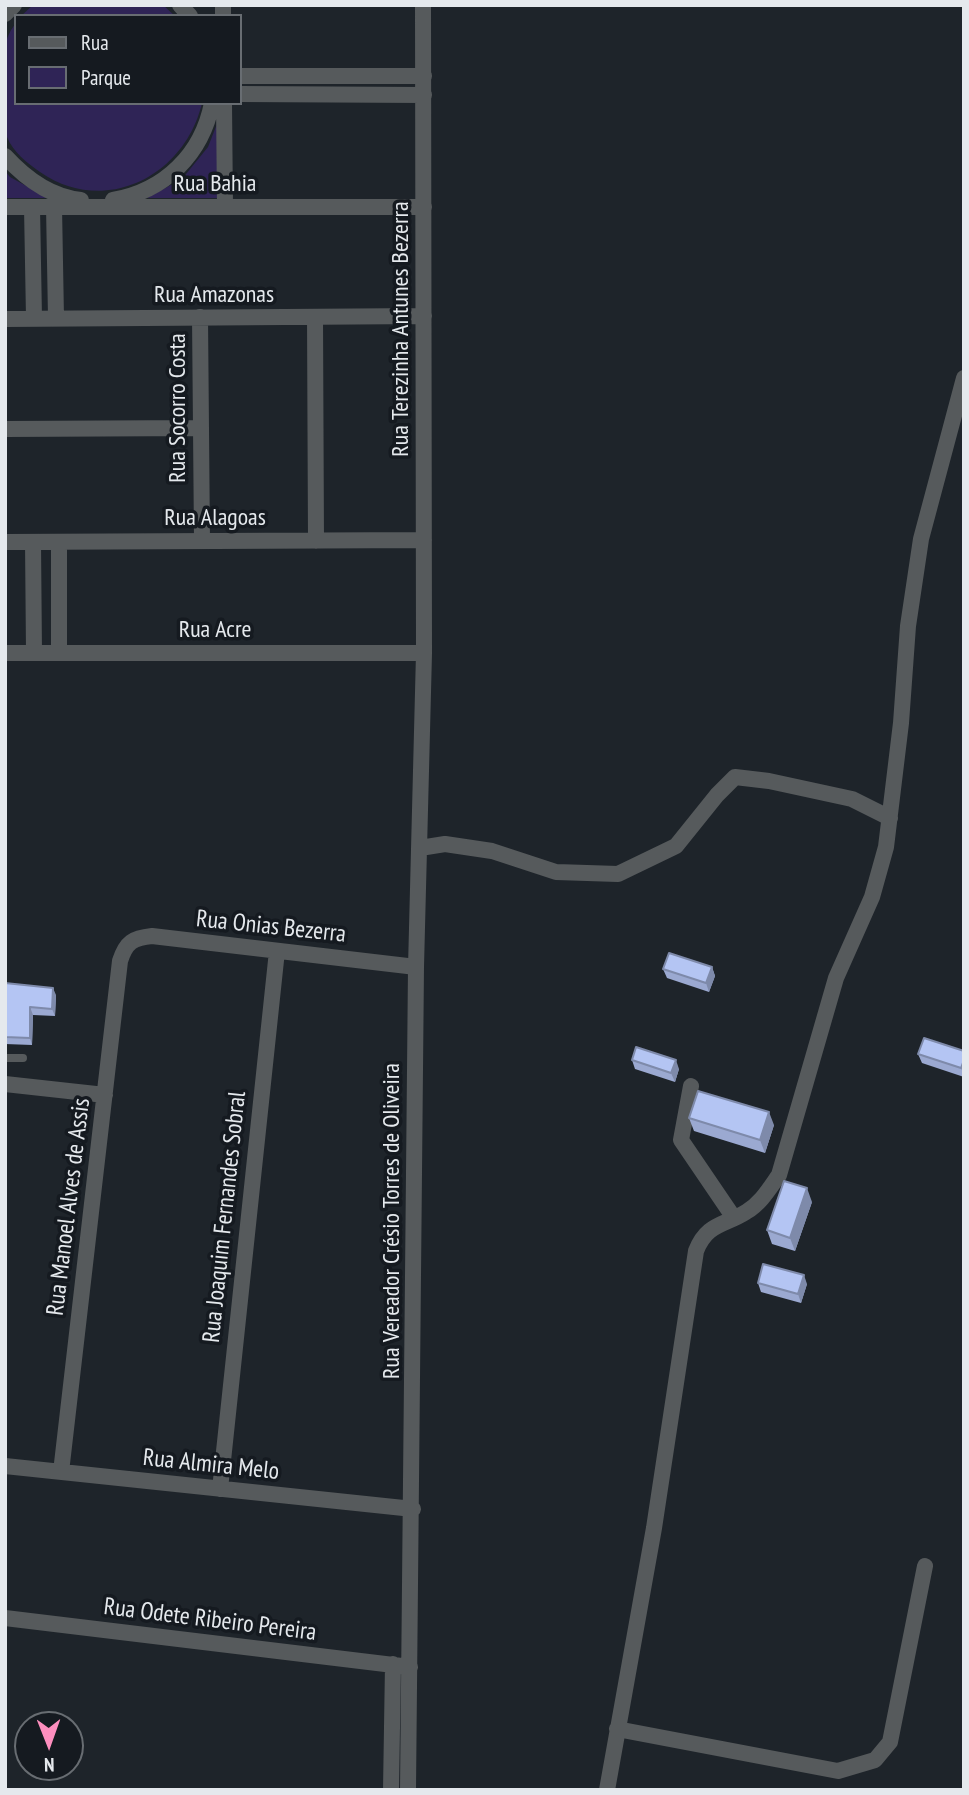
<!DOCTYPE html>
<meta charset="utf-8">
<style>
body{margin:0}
#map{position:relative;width:969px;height:1795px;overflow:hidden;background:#1e242a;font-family:"PT Sans Narrow",sans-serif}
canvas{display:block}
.frame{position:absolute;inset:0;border:7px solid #e5e9ed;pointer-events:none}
.legend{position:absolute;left:14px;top:14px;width:228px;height:91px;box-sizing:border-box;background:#151a20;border:2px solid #686d72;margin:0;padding:9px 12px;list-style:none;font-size:21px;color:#e5e9ed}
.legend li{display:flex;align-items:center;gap:14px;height:35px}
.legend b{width:35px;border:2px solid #686d72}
.north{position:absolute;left:14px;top:1711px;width:70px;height:70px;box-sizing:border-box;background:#151a20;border:2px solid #686d72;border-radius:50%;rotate:179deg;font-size:19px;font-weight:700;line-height:28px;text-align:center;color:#e5e9ed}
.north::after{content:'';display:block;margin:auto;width:24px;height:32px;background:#fd8ebe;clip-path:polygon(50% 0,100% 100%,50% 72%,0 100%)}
</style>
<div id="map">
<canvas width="969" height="1795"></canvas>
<div class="frame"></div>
<ul class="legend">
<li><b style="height:9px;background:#565a5c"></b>Rua</li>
<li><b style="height:19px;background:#2f2456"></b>Parque</li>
</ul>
<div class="north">N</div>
</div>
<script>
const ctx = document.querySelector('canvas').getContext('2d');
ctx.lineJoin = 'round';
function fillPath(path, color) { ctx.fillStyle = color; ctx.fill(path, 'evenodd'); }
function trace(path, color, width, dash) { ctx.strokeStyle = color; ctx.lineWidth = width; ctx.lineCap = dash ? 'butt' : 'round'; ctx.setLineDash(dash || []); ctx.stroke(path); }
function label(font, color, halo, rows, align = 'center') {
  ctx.font = font + ' "PT Sans Narrow",sans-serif'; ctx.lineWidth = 7; ctx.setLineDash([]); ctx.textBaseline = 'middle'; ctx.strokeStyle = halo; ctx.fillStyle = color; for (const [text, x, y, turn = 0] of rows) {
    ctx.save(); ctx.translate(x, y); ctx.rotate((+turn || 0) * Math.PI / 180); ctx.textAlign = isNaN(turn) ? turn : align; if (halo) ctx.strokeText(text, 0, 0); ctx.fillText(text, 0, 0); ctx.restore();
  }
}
fillPath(new Path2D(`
 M33,5H163L175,16H21Z
 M16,23V103H202C185,176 105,217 40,172C27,163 13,152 7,137C1,123 5,99 5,84C5,59 0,43 16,23Z
 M217,124L218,198H147L182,179L208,147Z
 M5,171L10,177L48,198H5Z`), '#2f2456');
trace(new Path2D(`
 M5,1058H23`), '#565a5c', 8);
trace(new Path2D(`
 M180,5L190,16
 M223,5V16
 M5,14L14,5
 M240,76H424
 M240,94L424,95
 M224,103L225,207
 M5,156C25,178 50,197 81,200
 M113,200C165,191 202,154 212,103
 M54,206L56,318
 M5,207H424
 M32,207L34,318
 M200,317L202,541
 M315,317L316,541
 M5,319L424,316
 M5,429L201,428
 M5,542L424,540
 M33,542L34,653
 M59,542V653
 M5,653H424
 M420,848L445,844L492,851L556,872L618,874L676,846L717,795L735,777L769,781L852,799L890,818
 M5,1084L105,1095
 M691,1086L681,1140L734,1218
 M5,1466L413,1509
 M61,1472L120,961C126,942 133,938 152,936L416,967
 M220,1489L277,951
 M5,1618L410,1667
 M617,1729L838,1771L875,1760L890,1742L925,1566
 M391,1790L393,1664
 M408,1790L416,967L424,653L423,5
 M607,1790L654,1528L696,1251C707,1223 724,1226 746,1212C761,1203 769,1189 779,1175L836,978L872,897L886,847L901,723L908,626L921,539L964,378`), '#565a5c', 16);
fillPath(new Path2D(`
 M712,967L715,976L709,992L667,978L663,969Z
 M5,983L56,995L55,1016L33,1015L32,1045L5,1044Z
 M964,1051V1077L922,1063L918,1054Z
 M632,1060L679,1069L675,1082L635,1069Z
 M689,1118L774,1125L765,1153L694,1131Z
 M812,1202L795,1251L772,1244L767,1230Z
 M758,1283L807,1284L801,1303L761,1292Z`), '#9ba9d1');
fillPath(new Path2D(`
 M712,967L715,976L709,992L706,983Z
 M53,988L56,995L55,1016L52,1009Z
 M30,1007L33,1015L32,1045L30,1038Z
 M676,1060L679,1069L675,1082L671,1073Z
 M964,1060V1075L961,1068Z
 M769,1112L774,1125L765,1153L760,1140Z
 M807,1188L812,1202L795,1251L790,1238Z
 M804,1275L807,1284L801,1303L798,1294Z`), '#7e8aaa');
const building = new Path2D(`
 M669,953L712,967L706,983L663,969Z
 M5,983L53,988L52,1009L30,1007V1038L5,1037Z
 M924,1038L964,1051V1060L961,1068L918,1054Z
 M636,1047L676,1060L671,1073L632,1060Z
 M698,1091L769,1112L760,1140L689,1118Z
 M784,1181L807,1188L790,1238L767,1230Z
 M763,1264L804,1275L798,1294L758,1283Z`);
fillPath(building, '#b4c5f3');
trace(building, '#7e8aaa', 2);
label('24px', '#e5e9ed', '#151a20', [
 ["Rua Bahia",215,184],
 ["Rua Amazonas",214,295],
 ["Rua Terezinha Antunes Bezerra",401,329,-90],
 ["Rua Socorro Costa",178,408,-90],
 ["Rua Alagoas",215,518],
 ["Rua Acre",215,630],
 ["Rua Onias Bezerra",271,927,6],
 ["Rua Manoel Alves de Assis",69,1207,-83],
 ["Rua Joaquim Fernandes Sobral",225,1217,-84],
 ["Rua Vereador Crésio Torres de Oliveira",392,1221,-90],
 ["Rua Almira Melo",211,1465,6],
 ["Rua Odete Ribeiro Pereira",210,1620,7]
]);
</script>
